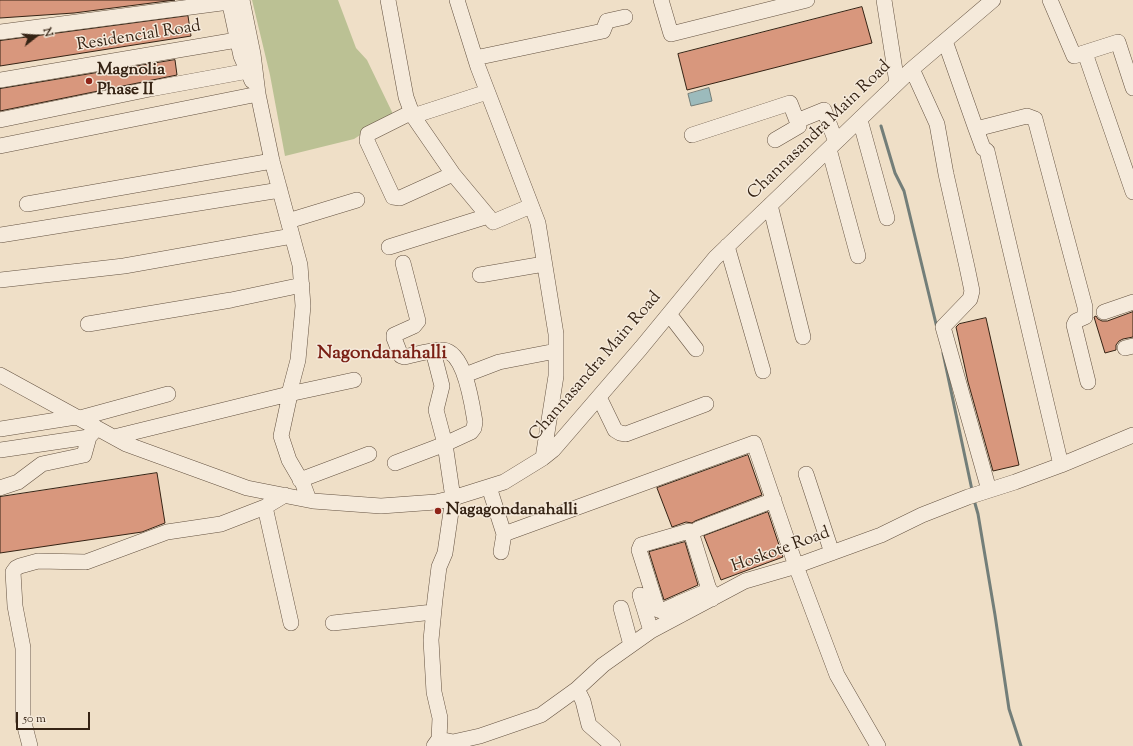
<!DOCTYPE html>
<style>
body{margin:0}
#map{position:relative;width:1133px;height:746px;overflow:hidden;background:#efdfc7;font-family:"Sorts Mill Goudy",serif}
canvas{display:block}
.north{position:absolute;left:16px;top:16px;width:40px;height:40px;-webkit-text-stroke:3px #f5eadb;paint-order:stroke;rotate:73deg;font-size:11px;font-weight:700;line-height:16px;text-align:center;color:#352314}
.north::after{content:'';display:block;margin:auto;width:14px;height:18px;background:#352314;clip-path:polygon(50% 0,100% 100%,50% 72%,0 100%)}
.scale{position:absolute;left:16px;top:712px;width:74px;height:18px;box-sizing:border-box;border:2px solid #352314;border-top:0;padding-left:5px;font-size:12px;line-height:14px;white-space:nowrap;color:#352314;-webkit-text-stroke:3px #f5eadb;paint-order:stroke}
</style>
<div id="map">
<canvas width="1133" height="746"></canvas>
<div class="north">N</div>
<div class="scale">50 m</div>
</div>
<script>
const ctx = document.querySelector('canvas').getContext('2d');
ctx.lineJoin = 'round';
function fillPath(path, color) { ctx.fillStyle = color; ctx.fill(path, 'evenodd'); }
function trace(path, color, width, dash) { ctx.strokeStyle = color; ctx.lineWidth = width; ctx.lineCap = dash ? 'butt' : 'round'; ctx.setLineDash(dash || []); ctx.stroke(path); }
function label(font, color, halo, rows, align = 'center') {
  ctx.font = font + ' "Sorts Mill Goudy",serif'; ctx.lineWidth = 3; ctx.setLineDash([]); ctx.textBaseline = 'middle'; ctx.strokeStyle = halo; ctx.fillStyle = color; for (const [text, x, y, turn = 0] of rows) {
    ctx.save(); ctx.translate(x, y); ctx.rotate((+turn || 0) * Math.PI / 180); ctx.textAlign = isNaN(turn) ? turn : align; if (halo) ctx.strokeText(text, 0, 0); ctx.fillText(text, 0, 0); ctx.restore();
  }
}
fillPath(new Path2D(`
 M252,0H338L356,48L367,60L393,114L354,139L285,156L270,75Z`), '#bbc194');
const water = new Path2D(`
 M709,88L712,101L691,106L688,94Z`);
fillPath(water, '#9cbbbc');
trace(water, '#737e79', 1);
trace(new Path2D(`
 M881,126L895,173L904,191L937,328
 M943,353L972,490
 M974,500L978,514L995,615L1009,709L1021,746`), '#737e79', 3);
const building = new Path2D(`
 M0,0H175L74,13L0,18Z
 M862,7L872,43L687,90L678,54Z
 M188,16L191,36L0,66V41Z
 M175,60L177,75L0,111V89Z
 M1133,312V337L1123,339L1119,341L1116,345V350L1105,353L1094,317L1096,316L1098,319L1102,321H1107Z
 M986,318L1019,465L993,471L968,382L956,327L959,324Z
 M748,455L762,495L695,521L692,523L686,522L672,527L657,488Z
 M157,473L165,523L142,532L0,553V497Z
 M768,512L783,557L721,580L704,536Z
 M685,542L698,585L664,600L649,552Z`);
fillPath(building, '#d8977d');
trace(building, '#352314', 1);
const minor = new Path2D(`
 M229,0L241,56L252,81
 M242,0L253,54L258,94L272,161L300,265L303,306L298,360L289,394V399L281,436L289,460L303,484L309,500
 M388,0L406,97L413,116L453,174L493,222L531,206
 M457,0L478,67L538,223L556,334V376L543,458
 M661,0L671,34L807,0
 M884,0L897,83
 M1050,0L1074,56L1118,42L1133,88
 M0,32L229,2
 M945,41L976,129L1027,116L1035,119L1085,307V317L1076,321L1074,325L1088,382
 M1085,53L1133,192
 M475,58L603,31L607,21L625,17
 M912,69L937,124L946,174L967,267L972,291L970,299L943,327L989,490
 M0,80L237,40
 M412,112L368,134L367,141L393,197L400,198L453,174
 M413,116L487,92
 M0,120L150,89L248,71
 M860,120L887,218
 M976,129L983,148L987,151L1061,465
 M692,135L790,103L797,121L824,110L836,142
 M775,140L799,126L797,121
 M0,146L258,94
 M829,149L858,256
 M27,204L272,161
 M770,205L803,337
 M288,221L357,200
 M0,235L280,190
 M727,246L763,371
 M389,247L488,216
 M480,275L544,264
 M0,280L124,266L292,236
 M1104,312L1133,302
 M669,314L696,349
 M88,324L231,300L302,285
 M1125,348L1133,346
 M433,351L442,386L436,410L445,444L453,498L445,553L439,567L435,599L431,640L434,692L440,718L439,739L434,746
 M0,375L126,444L247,488L313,501L381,506L436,502L453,498L504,482L543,458L553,450L641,348L715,258L912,69L993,0
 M465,375L499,362L556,351
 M599,397L615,430L620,433L626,434L706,404
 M80,418L168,394
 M0,429L76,417
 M114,437L289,394L354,380
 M0,450L89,437
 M395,463L445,444L471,432L474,428L475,422C472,404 465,352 443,350C433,349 414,355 404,357L401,356L394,338V335L414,326L418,321L403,263
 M806,474L832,553
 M300,480L369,454
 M489,487L504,534L501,552
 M0,488L18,482L42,464L84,455L89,437L97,428
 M265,507L291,623
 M698,529L774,500
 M504,534L754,443L796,566L837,675L878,746
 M640,595L651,631
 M677,604L710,590
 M621,608L631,645
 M681,615L677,604L661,611L658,610L639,550L641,545L689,531L691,532L712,599
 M333,623L433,612
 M577,689L583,701L589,725L613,746
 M439,739L453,742L480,736L541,715L577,689L603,665L651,631L745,581L793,567L881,535L922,515L968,497L1015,482L1061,465L1133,435
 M30,746L23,719V648L15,606L13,572L16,568L20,566L38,561L86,562L167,532L221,524L265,507L285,495`);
trace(minor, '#645241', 16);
trace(minor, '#f5eadb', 15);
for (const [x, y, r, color] of [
 [89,81,4,"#8f2418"],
 [438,511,4,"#8f2418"]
]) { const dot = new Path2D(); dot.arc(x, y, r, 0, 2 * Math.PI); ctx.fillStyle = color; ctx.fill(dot); trace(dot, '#f5eadb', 1.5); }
label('17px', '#352314', '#f5eadb', [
 ["Residencial Road",139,37,-9],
 ["Channasandra Main Road",820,131,-44],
 ["Channasandra Main Road",596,367,-49],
 ["Hoskote Road",781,551,-20]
]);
label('bold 17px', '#352314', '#f5eadb', [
 ["Magnolia",97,71],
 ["Phase II",97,91],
 ["Nagagondanahalli",446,511]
], 'left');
label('bold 19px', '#7a1f14', '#f5eadb', [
 ["Nagondanahalli",382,355]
]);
</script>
